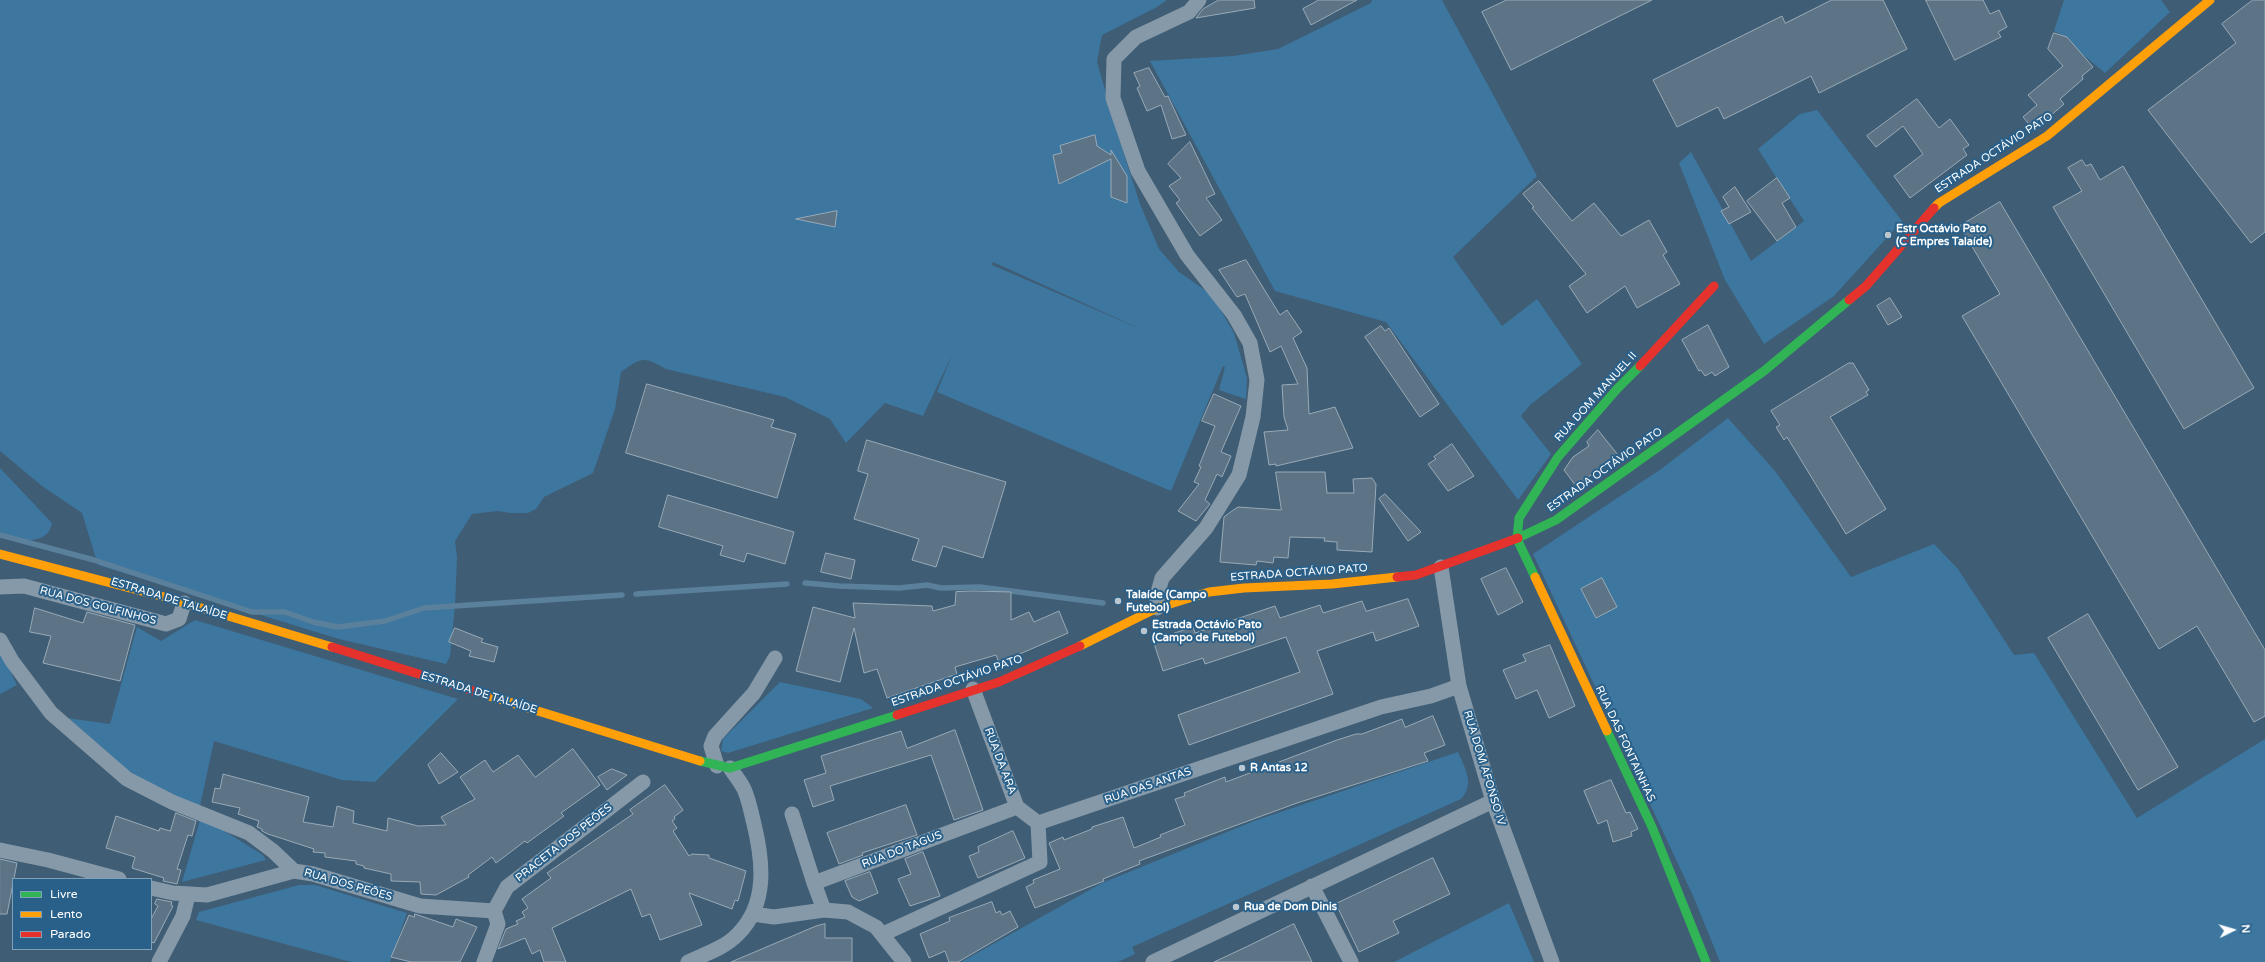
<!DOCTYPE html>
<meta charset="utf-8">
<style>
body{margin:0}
#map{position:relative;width:2265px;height:962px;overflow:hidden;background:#3f5d74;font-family:"Varela Round",sans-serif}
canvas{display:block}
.legend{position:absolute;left:12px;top:878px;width:140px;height:72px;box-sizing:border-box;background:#29608a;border:1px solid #7fa0b9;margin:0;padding:5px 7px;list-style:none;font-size:12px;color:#fff}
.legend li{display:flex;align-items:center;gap:8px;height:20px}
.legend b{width:20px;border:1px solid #7fa0b9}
.north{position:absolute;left:2213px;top:910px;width:40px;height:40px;-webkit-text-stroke:3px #29608a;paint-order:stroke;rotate:85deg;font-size:11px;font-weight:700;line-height:16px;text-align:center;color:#fff}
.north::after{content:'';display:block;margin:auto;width:14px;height:18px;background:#fff;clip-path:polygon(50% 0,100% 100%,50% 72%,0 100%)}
</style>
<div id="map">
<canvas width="2265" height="962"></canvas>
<ul class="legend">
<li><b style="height:5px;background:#30b455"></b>Livre</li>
<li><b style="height:5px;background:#ff9f0a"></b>Lento</li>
<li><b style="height:5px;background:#e5322d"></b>Parado</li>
</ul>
<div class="north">N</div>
</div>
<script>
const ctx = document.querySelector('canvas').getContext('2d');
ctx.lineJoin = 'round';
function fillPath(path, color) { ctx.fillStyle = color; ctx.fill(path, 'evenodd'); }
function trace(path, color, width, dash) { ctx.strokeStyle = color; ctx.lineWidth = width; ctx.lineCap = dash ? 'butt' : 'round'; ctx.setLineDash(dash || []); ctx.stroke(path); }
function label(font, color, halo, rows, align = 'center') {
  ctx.font = font + ' "Varela Round",sans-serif'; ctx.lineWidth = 4; ctx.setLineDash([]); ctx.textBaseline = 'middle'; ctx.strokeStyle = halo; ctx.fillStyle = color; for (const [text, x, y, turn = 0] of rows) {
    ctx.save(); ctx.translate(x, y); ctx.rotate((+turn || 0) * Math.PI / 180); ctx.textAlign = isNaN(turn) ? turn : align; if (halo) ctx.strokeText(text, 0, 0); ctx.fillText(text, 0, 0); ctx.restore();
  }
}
fillPath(new Path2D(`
 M0,0H1167L1157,7L1102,35L1097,62L1118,135L1140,204L1159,249L1179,272L1212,295L1234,333L1247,378L1246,399L1219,390L1225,367L1223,366L1171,491L937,392L952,355L923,416L885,403L846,443L830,419L785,397L666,369C643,356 642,357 621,372L615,409L593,473L544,497L536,509L528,513H510L498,511L472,514L455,541L457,557L455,606L450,656L446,664L339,639L98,565L82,513L42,486L0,451ZM993,262L1145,331L992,265Z
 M1372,0H1442L1537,176L1453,257L1502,326L1537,299L1582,364L1530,405L1521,416L1551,454L1518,500L1386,322L1275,291L1150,61L1233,56L1278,49L1371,3Z
 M2064,0H2161L2170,12L2105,73L2070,44V39L2054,31Z
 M1817,110L1902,221L1834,296L1764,344L1725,280L1679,163L1691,152L1751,261L1804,221L1758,149L1800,114Z
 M1728,418L1775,471L1851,577L1934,544L1958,569L2014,655L2034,653L2137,818L2265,739V962H1720L1694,898L1533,554L1661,469Z
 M0,468L52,523C48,547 17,540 0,536Z
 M195,620L458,699L375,782L342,780L214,741L200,806L143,783L67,718L110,724L137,627L161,641Z
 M0,651L17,685L0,694Z
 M780,682L861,699L873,708L728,753L721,751L723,739Z
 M1458,752C1465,768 1475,784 1461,799L1132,947L1135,954L1118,962H961L1102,883L1254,821Z
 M200,820L221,829L263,855L266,860L182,882Z
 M299,885H315L407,913L390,962H351L196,920L199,912Z
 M1509,903L1534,962H1394Z`), '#3d769f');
trace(new Path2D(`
 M0,535L94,560L252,612H285L313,622L338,627L385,621L424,608L622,595
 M805,583L839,586L899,588L927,585L941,588L980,587L1103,603
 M636,594L787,584`), '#5b809b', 5.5);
const building = new Path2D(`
 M1219,0H1254L1255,8L1196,18L1203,9Z
 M1319,0H1357L1311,25L1303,9Z
 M1507,0H1652L1511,70L1482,12Z
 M1832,0H1883L1907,49L1819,93L1811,76L1724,119L1718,107L1677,127L1653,80L1782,16L1785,23Z
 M1926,0H1983L1990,14L1999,10L2007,27L1998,32L2001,37L1955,60Z
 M2253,0H2265V232L2251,243L2148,110L2236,43L2222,24Z
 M2054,33L2067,37L2093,67L2082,76L2083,79L2060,99L2064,104L2034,130L2023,117L2037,105L2028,95L2063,66L2048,49Z
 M1149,68L1165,97L1168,96L1186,135L1172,139L1161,105L1147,111L1137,88L1140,86L1134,73Z
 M1917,99L1939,128L1950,119L1969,145L1963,149L1967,155L1910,198L1894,176L1923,154L1903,126L1876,147L1867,136Z
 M1095,135L1097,146L1111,155V150L1127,176V203L1111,197V159L1059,184L1053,155L1062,153L1060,146Z
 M1190,142L1215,194L1206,198L1222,220L1200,236L1176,203L1180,200L1169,186L1181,178L1168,164Z
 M2082,160L2086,166L2091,164L2100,180L2123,166L2254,388L2184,429L2053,207L2082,191L2068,168Z
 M1777,178L1790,198L1782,203L1796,227L1777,241L1747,201Z
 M1539,181L1572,221L1594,203L1621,236L1649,220L1667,252L1663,255L1680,284L1637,308L1625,286L1587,313L1569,286L1586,274L1532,208L1534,207L1523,194Z
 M1735,187L1751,212L1729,224L1721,211L1729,207L1723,197Z
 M2000,202L2265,650V716L2254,722L2197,626L2159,649L1962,316L2000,294L1960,226Z
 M837,211L835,227L796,219Z
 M1246,260L1280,315L1287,310L1302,332L1293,338L1307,368L1309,414L1335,407L1353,448L1276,466V464L1269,465L1264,432L1288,430L1284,417L1282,385L1298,384L1281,346L1270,352L1245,294L1237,297L1219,270Z
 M1890,298L1902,317L1888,325L1877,306Z
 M1708,325L1729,367L1715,376L1712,372L1705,376L1701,370L1699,371L1682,340Z
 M1381,326L1385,331L1389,328L1439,404L1420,417L1365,337Z
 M1849,363H1853L1869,390L1866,392L1868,395L1830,417L1886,509L1846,534L1787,437L1784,440L1776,427L1780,425L1771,411Z
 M647,384L774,420L771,427L796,434L777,498L626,453Z
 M1214,394L1241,406L1221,452L1231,456L1222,477L1217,474L1205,500L1210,504L1196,521L1178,511L1199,484L1194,482L1201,467L1199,466L1215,426L1202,421Z
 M1598,430L1618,455L1576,486L1564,470L1573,457L1589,446L1587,442Z
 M867,440L1006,482L983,558L943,546L936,567L912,560L919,539L854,519L868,474L858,471Z
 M1452,444L1474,476L1448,491L1428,464L1436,459L1434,457Z
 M1276,472H1325L1327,493H1354L1353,479L1372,478L1376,484L1372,552L1337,550V542L1324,541L1325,538L1290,537L1288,558L1274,557L1273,563L1257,561L1256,565L1220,562L1224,517L1232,511L1238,507L1281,510Z
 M1385,494L1421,532L1408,541L1379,499Z
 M668,495L794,532L785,564L747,553L744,562L720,555L723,546L659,527Z
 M826,553L855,560L851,579L821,572Z
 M1506,568L1523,602L1498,615L1481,579Z
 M1602,578L1617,607L1596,618L1581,589Z
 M974,591L1011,592V620L1029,612L1034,622L1059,611L1068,633L999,663L996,655L955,667L957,674L887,698L877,669L864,673L854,628L840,682L796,671L813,607L855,618L853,603L932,606L933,611L955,605L956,592Z
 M1408,599L1419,626L1376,641L1373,632L1317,651L1333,694L1189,745L1178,715L1300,672L1286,637L1205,664L1203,658L1163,671L1153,640L1193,627L1195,633L1275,606L1280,618L1320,605L1323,613L1362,601L1366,611Z
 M35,608L83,623L87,612L135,625L120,681L43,663L51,636L30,632Z
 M2088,614L2178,767L2138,790L2048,638Z
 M455,628L483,639L481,642L498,647L494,662L469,656L471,651L449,642Z
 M1550,645L1575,706L1549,718L1537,690L1516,699L1503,670L1526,661L1523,655Z
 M1433,716L1445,745L1424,753L1428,761L1297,803L1139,861L1140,864L1103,879L1104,881L1035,908L1026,887L1034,883L1033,880L1060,869L1049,843L1063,837L1064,840L1092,829V827L1123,817L1134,848L1161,837L1160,835L1185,825L1175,799L1185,796L1184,793L1225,777L1226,782L1337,740L1356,734H1362L1402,719L1405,727Z
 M955,730L983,810L954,820L931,755L830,786L834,800L813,807L804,780L826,773L821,756L901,731L907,748Z
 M573,749L600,785L561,813L564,816L527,843L525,841L496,863L492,857L468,875L469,877L436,895L421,894L420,882L391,881V874L364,868V866L356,864V861L325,857V853L313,852L314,849L268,834L262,831V829L257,827L259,821L238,814L240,808L212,802L215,788L220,789L223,774L309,797L303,822L333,827L337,806L354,811L353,823L387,831L388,818L418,826L446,825L441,817L475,799L460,777L485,760L493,772L518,755L535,777Z
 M441,753L458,772L439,784L428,765Z
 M612,769L627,775L607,790L598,777Z
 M1611,780L1626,813L1630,812L1638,829L1631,832L1632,836L1613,842L1607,820L1598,824L1584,791Z
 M665,785L683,810L674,817L675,819L672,821L677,828L673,831L689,856L692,854L709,855V858L746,871L738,901L735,900L732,909L689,893L702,925L660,940L650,914L642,917L631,889L552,928L566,962H544L540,950L532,954L525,938L498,949L506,929L518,924L516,921L525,917L522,912L528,908L522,899L551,878L547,873L633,814L630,810Z
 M906,805L917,835L862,853L863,855L839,864L827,833Z
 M176,813L196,821L192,836L188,835L177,869L181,870L177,884L163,881L164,878L132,868L135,857L106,848L116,816L159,831L160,828L170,831Z
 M1013,831L1025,858L978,878L969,856L979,852L978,847Z
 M923,852L940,896L910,906L898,879L911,874L905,859Z
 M1433,858L1450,894L1393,921L1399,933L1359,952L1336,904Z
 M0,859L17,863L7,914H0Z
 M870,872L878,893L859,901L852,897L845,881Z
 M157,899L172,902L171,905L173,906L154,943L151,942V919L158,906L155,904Z
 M992,902L996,913L1000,911L1002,915L1010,911L1018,927L958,962H949L945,951L929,958L920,934L950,921L949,918Z
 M415,914L453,927L456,919L477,927L460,962H411L391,957L409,915L414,917Z
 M825,924V938H852V962H731L816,926Z
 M1294,924L1312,962H1214L1246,947Z`);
fillPath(building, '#5c7486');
trace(building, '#99aab7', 1);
trace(new Path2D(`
 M1441,567L1459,686L1493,801L1552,962
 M0,587L24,586L166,624L179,619L184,603
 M1157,608V596L1162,578L1206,528L1239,475L1253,417L1257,380L1250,343L1234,315L1187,255L1138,171L1113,98L1114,59L1136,37L1189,12L1199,0
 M0,640L12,661L51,713L127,779L172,802L249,833L273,851L294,871
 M973,689L1017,807L1038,823
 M717,766L711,746L715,736L754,693L775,658
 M792,814L814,883
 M1038,823L1381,707L1431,696L1459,686
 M0,850L48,860L119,879
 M1312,886L1351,962
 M151,888L173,893L207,895L294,871L313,874L420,906L494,911L498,924L484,962
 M824,910L814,883L1017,807
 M494,911L507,887L643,782
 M753,914L774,917L824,910L848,912L876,927L904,962
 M883,934L1040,862L1038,823
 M159,962L183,916L188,895
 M688,962C705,954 725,948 738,934C768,904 763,861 754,824C751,812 749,800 744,789C740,781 735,775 730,768
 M1153,962L1493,801`), '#8699a8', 15);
trace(new Path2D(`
 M1518,538L1556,520L1764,371L1849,300
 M1535,577L1517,539L1519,518L1558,457L1617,389L1640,366
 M1607,731L1652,827L1706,962
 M700,761L730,768L897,715`), '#30b455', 9);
trace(new Path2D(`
 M1934,208L1939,203L2047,136L2210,0
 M0,554L168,598L332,647
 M1535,577L1607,731
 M1080,646L1157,608L1209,592L1244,588L1332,584L1397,577
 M486,695L700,761`), '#ff9f0a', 9);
trace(new Path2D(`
 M1849,300L1866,286L1934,208
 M1640,366L1714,286
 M1397,577L1416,575L1518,538
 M332,647L486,695
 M897,715L999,682L1080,646`), '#e5322d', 9);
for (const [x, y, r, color] of [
 [1888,235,4,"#bcc6ce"],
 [1118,601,4,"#bcc6ce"],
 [1144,631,4,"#bcc6ce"],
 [1242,768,4,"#bcc6ce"],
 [1236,907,4,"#bcc6ce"]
]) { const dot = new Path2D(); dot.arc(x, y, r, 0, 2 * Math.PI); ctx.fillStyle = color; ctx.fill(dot); trace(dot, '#29608a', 1.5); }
label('11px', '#fff', '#29608a', [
 ["ESTRADA OCTÁVIO PATO",1994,153,-33],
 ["RUA DOM MANUEL II",1596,397,-48],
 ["ESTRADA OCTÁVIO PATO",1605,470,-35],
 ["ESTRADA OCTÁVIO PATO",1299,573,-4],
 ["ESTRADA DE TALAÍDE",169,599,17],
 ["RUA DOS GOLFINHOS",98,606,15],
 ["ESTRADA OCTÁVIO PATO",957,681,-19],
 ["ESTRADA DE TALAÍDE",479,693,17],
 ["RUA DAS FONTAINHAS",1625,744,65],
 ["RUA DA ARA",1000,761,69],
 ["RUA DOM AFONSO IV",1484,768,73],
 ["RUA DAS ANTAS",1148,786,-19],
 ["PRACETA DOS PEÕES",564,843,-38],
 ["RUA DO TAGUS",902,850,-21],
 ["RUA DOS PEÕES",348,885,16]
]);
label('bold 11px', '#fff', '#29608a', [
 ["Estr Octávio Pato",1896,229],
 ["(C Empres Talaíde)",1896,242],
 ["Talaíde (Campo",1126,595],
 ["Futebol)",1126,608],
 ["Estrada Octávio Pato",1152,625],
 ["(Campo de Futebol)",1152,638],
 ["R Antas 12",1250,768],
 ["Rua de Dom Dinis",1244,907]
], 'left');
</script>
